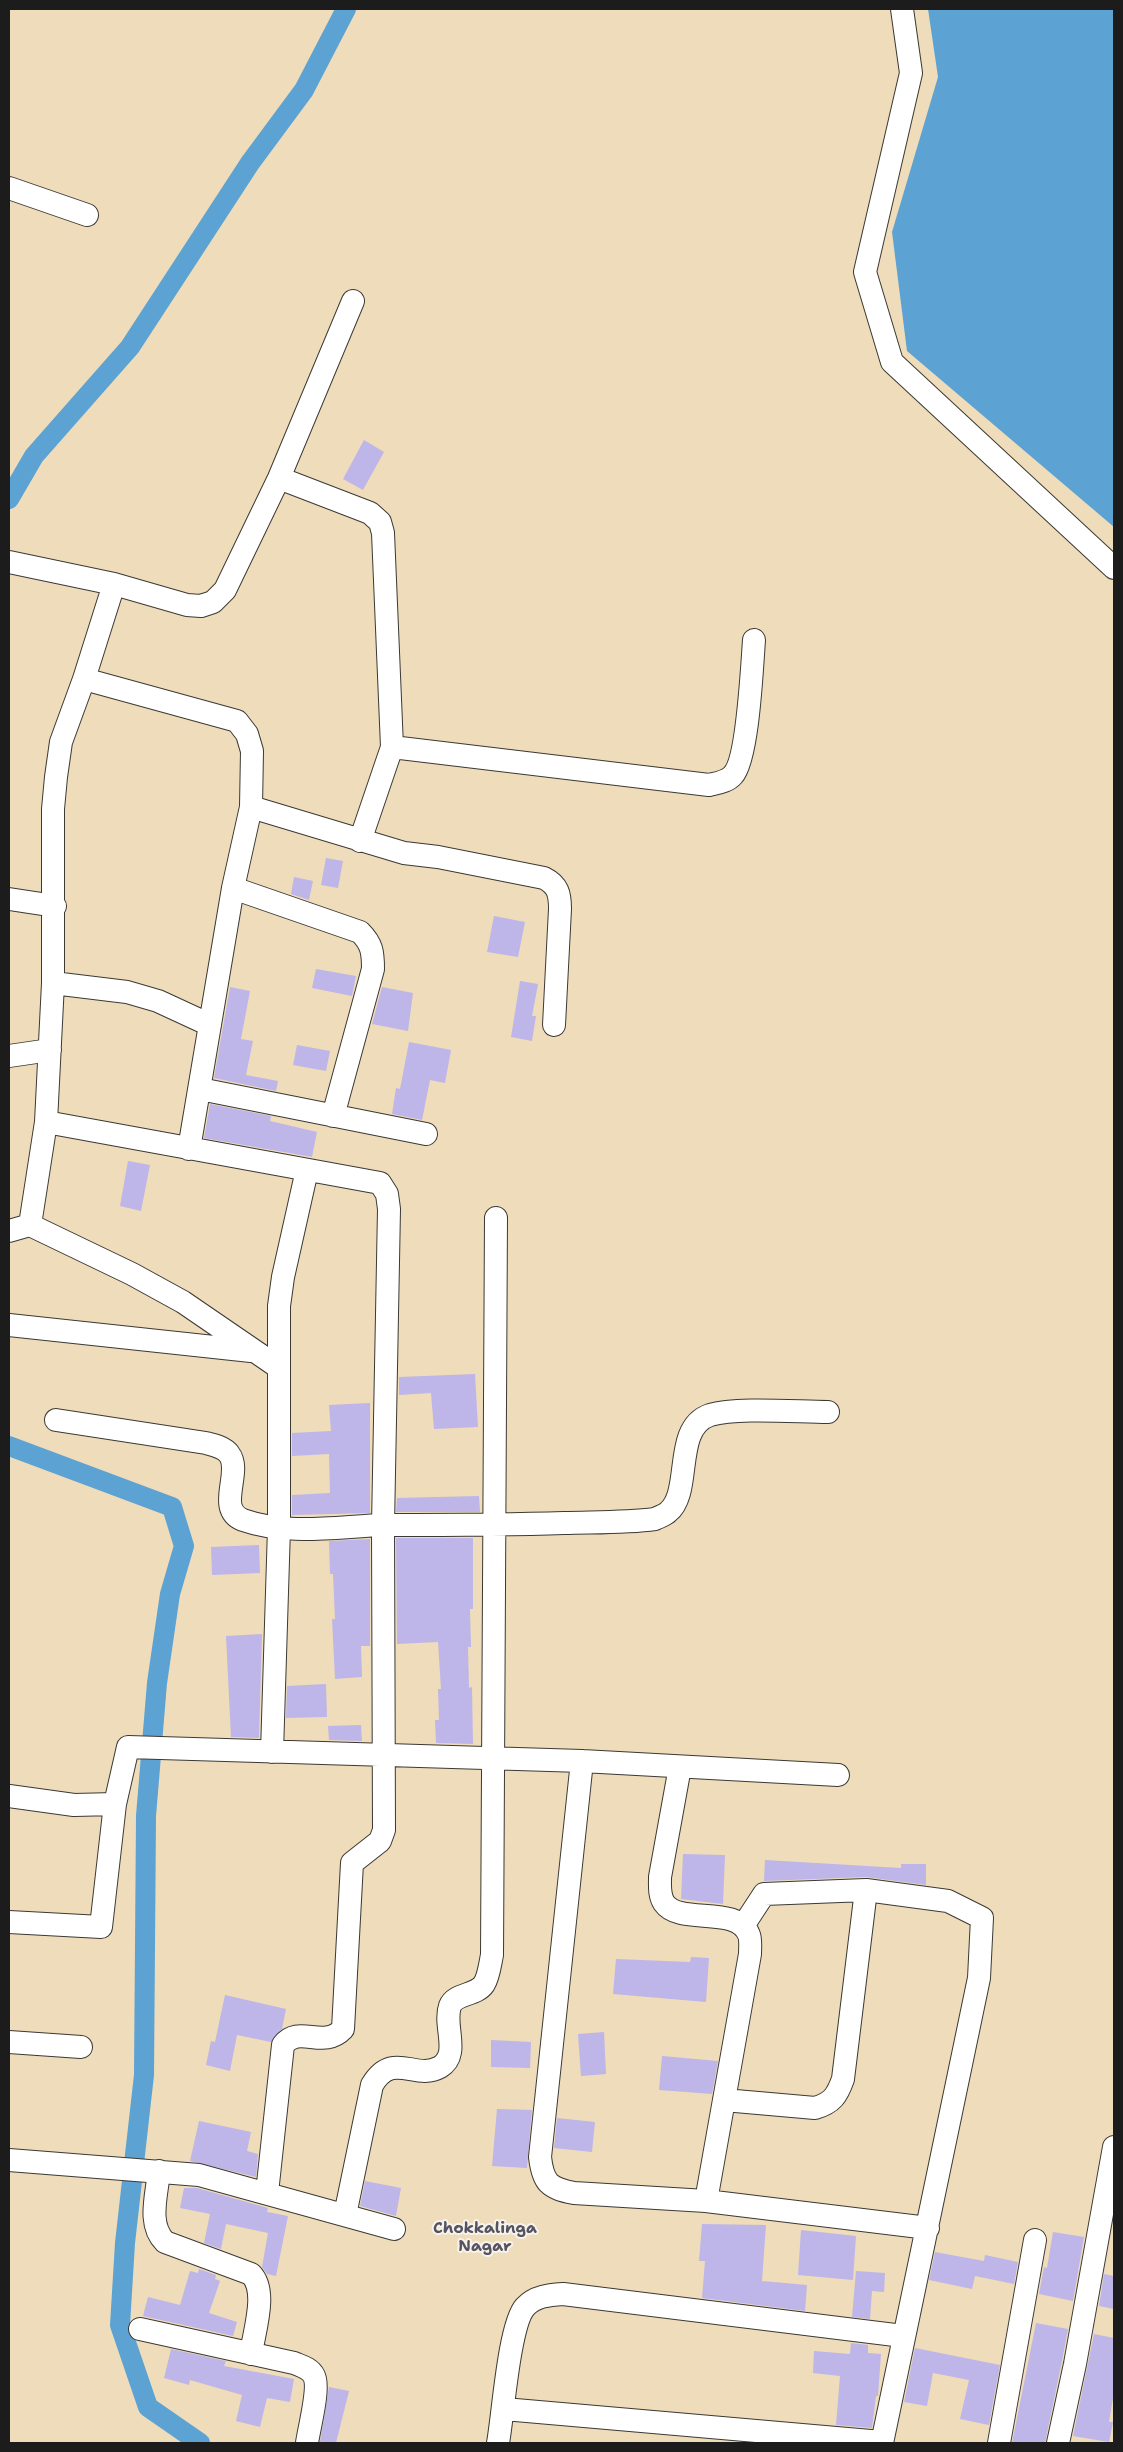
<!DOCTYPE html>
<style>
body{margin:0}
#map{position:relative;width:1123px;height:2452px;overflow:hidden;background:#eedcba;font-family:"Shantell Sans",sans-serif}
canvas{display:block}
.frame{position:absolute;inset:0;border:10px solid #1c1c1c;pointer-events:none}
</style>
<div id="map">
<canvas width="1123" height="2452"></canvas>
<div class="frame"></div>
</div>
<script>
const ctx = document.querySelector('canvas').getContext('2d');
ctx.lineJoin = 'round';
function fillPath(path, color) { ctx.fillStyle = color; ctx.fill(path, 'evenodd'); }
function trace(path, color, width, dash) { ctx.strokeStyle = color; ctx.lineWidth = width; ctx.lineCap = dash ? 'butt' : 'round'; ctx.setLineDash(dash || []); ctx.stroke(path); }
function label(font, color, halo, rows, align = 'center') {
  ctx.font = font + ' "Shantell Sans",sans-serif'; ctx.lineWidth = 4; ctx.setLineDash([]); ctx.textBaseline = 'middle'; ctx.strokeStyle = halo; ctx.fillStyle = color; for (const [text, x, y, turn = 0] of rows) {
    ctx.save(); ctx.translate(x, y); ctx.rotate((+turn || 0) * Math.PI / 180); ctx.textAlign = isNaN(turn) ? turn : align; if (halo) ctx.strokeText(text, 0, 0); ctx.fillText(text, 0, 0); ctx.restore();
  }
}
fillPath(new Path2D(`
 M928,9H1114V527L907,351L892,232L938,77Z`), '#5ca2d2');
trace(new Path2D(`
 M9,499L34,456L130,347L250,163L304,90L346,9
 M9,1446L172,1507L184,1546L170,1594L157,1683L146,1816L144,2075L125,2243L120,2325L148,2407L200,2443`), '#5ca2d2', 20);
fillPath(new Path2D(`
 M364,440L384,452L363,490L343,479Z
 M326,858L343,861L338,888L321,885Z
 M294,877L313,881L309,900L291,894Z
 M494,916L525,922L518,957L487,952Z
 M316,969L356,976L352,996L312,988Z
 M520,981L538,984L532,1016H536L532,1041L511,1037Z
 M230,987L250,991L241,1039L253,1041L246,1075L278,1081L276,1091L214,1078Z
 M382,987L413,993L408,1031L372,1024Z
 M409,1042L451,1050L445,1083L430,1080L422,1120L392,1114L396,1088L400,1089Z
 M297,1045L330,1051L326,1071L293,1065Z
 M210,1104L271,1116L270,1121L317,1132L312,1157L204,1138Z
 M128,1161L150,1165L141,1211L120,1206Z
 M475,1374L478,1427L434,1429L431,1393L399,1395V1377Z
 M370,1403V1513L292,1515V1495L330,1493L329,1454L292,1456V1433L331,1431L329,1405Z
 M479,1496L480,1512H396L397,1498Z
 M396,1538H473V1609H470L471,1647H468L469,1688L472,1687L473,1744L436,1743L435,1720H439L438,1689H441L438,1642L397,1644Z
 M370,1539V1646H361L362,1677L335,1679L332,1619H335L333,1574H330L329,1541Z
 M259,1545L260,1573L212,1575L211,1547Z
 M262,1634L259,1738L231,1737L226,1636Z
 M326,1684L327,1717L286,1718L287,1686Z
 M361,1725L362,1741L329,1740L328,1726Z
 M683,1854L725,1855L723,1904L681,1899Z
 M765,1860L901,1868V1864H926V1885L866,1877L764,1881Z
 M691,1957L709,1958L706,2002L613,1994L616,1959L690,1962Z
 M225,1995L286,2009L282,2029L271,2042L237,2035L230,2071L206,2065L211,2041L215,2042Z
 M604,2032L606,2074L581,2076L578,2034Z
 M491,2040L531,2042L530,2068L491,2067Z
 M662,2056L718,2061L712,2094L659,2090Z
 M497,2109L532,2110L527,2168L492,2166Z
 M557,2118L595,2122L592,2152L554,2148Z
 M199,2121L251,2132L247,2151L258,2154L256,2177L190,2161Z
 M365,2181L401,2188L396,2216L360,2206Z
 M184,2188H197L268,2208L267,2212L288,2216L276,2276L267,2274L262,2267L268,2233L226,2224L221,2249L204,2243L210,2214L180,2208Z
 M702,2224L766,2225L762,2281L807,2285L805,2311L702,2298L705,2261H699Z
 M801,2230L856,2236L853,2280L798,2275Z
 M1053,2232L1084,2237L1073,2301L1039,2294L1044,2267L1047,2268Z
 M935,2252L984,2261L985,2255L1018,2262L1014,2284L975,2276L972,2289L929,2280Z
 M199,2269L216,2275L215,2279L220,2281L209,2313L237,2322L233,2336L143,2316L148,2297L180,2305L190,2271L198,2273Z
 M856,2271L885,2273L884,2292L872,2291L870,2319L852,2317Z
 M1104,2274L1114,2276V2309L1099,2306Z
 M1036,2323L1068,2329L1062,2361L1045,2443H1012Z
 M1094,2334L1114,2338V2392L1109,2422H1113L1109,2442L1073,2436Z
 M851,2343L868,2345V2353L881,2354L878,2396H876L872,2428L836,2425L840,2376L813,2373L814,2351L850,2354Z
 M915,2348L1000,2365L989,2425L960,2419L969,2380L933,2373L927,2406L904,2402Z
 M171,2349L226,2361L224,2366L294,2379L290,2402L267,2398L260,2427L236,2421L242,2395L190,2380L189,2385L164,2378Z
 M329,2387L349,2391L336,2443L320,2442Z`), '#beb5e9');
const minor = new Path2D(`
 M902,9L911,73L865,272L892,362L1114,568
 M9,188L87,215
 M279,478L370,513L380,522L383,533L392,747L360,841
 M9,562L114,584L187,605L201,606L213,602L225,590L279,478L353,301
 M114,584L84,679L61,742L56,777L53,809V983L46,1122L30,1225L132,1274L183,1302L278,1367
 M84,679L237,721L247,734L252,751L251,807L233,888L189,1149
 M392,747L709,785C717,783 727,782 733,775C748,759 752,666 754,640
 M251,807L404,853L438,857L544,878C558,885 560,894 560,909L554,1025
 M233,888L360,932C372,944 373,952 373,969L333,1116
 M9,899L55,906
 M53,983L127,992L158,1001L210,1025
 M9,1056L50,1050
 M200,1089L426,1134
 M46,1122L380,1183L387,1194L389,1209L383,1525L384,1830L380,1841L352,1863L343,2029C323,2050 299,2024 283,2045L267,2193
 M9,1231L30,1225
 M9,1325L251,1351
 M56,1420L206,1443C213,1445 224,1447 229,1454C243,1472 215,1509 243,1520C288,1536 340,1526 386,1525C445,1525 505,1525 564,1523C594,1522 625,1523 655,1519C659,1517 665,1515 668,1512C693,1492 672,1428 710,1415C737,1407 797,1412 828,1412
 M272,1752L279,1528V1306L283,1277L307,1170
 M582,1761L540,2157C543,2183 549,2188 574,2193L706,2201L928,2228
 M680,1767L660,1877C660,1886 659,1895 664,1903C680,1926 737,1904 749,1935C751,1940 750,1949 750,1954L706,2201
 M9,1796L74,1805L115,1804
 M9,1922L101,1927L115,1804L128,1747L582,1761L838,1775
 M743,1926L764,1894L866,1890L948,1901L982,1918L979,1978L882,2443
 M9,2042L81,2047
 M724,2100L815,2108C832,2103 837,2096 843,2079L866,1890
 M9,2160L199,2175L394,2229
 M159,2171C157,2195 147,2224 165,2242L251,2274C268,2291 254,2331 251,2354
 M345,2215L372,2085C393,2050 415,2081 440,2067C461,2054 443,2026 450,2006C455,1993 476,1996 484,1984C489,1976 490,1964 492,1955L496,1218
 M140,2329L294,2363C301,2366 310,2368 314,2376C320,2388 309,2428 307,2443
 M504,2409L882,2442
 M498,2443C503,2416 509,2325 525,2307C535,2296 549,2295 563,2294L903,2336
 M999,2443L1035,2240
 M1058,2443L1075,2364L1114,2147`);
trace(minor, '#3c3934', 24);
trace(minor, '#fff', 22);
label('bold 16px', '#555264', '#f7f3e8', [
 ["Chokkalinga",485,2229],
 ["Nagar",485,2247]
]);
</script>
